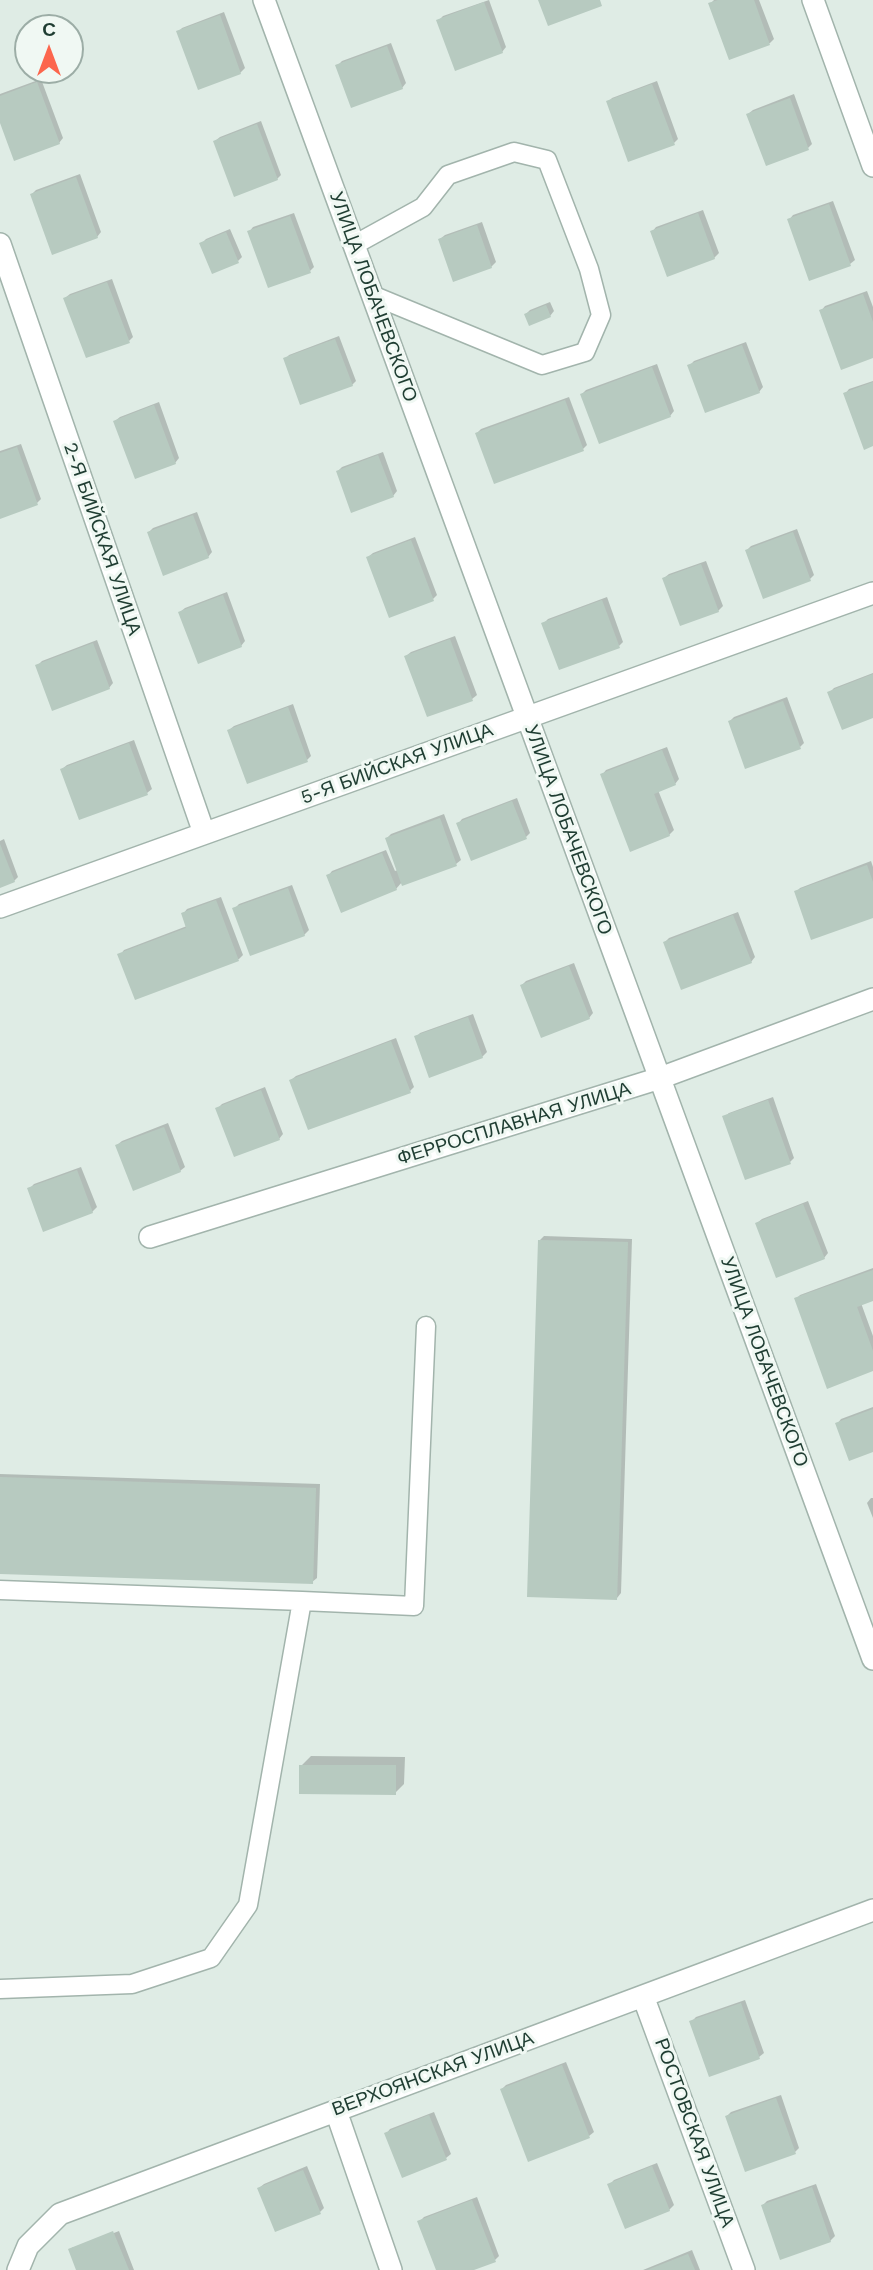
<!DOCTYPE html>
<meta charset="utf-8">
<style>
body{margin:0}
#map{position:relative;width:873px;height:2270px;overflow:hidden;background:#dfece5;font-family:"Work Sans",sans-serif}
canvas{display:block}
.north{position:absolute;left:14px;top:14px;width:70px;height:70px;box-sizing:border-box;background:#f0f8f3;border:2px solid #9cada6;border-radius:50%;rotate:0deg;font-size:19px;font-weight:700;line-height:28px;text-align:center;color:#1f3d32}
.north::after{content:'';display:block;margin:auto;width:24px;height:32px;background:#fc664d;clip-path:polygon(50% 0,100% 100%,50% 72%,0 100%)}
</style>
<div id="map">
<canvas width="873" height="2270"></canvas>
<div class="north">С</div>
</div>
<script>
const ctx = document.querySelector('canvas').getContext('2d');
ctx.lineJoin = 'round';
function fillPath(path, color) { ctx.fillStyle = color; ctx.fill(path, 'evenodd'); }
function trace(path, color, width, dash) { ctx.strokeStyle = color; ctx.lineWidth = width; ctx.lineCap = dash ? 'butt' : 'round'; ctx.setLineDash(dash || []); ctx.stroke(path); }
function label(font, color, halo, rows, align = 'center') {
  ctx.font = font + ' "Work Sans",sans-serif'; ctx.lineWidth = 6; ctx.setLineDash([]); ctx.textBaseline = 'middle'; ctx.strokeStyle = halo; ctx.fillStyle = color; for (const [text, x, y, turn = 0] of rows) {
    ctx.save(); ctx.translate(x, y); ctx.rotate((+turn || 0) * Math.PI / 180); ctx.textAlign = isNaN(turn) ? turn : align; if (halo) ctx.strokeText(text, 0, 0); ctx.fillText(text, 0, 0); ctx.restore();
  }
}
fillPath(new Path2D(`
 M489,0L506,47L502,52L438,21L443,16Z
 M714,0H759L774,39L770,43L730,58L710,4Z
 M224,12L245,68L240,73L178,32L182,28Z
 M391,43L406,83L402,88L337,66L342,61Z
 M41,79L63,138L59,143L0,118V94Z
 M657,81L678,139L674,143L608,102L612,98Z
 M794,94L812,144L808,148L748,114L753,110Z
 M261,121L281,175L277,179L215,141L220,137Z
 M80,174L101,232L97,237L32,194L36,190Z
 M833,201L855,260L850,264L789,220L793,215Z
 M703,210L719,253L714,258L652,232L656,227Z
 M294,213L314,267L310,271L249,232L253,227Z
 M482,222L496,262L491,267L440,239L445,235Z
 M230,229L242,257L238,261L201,244L206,239Z
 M112,279L133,337L129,341L65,298L70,294Z
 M867,291L873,307V356L821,311L825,306Z
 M550,302L554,311L550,316L526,314L530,310Z
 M339,336L356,381L352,385L285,359L289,355Z
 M746,342L763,387L759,392L689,366L694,361Z
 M657,364L674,411L670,416L582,394L586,390Z
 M873,381V444L845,394L849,389Z
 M569,397L587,445L583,449L477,433L481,429Z
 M159,402L179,458L175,463L115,421L120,417Z
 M21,444L41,499L37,503L0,517V451Z
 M383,452L397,491L393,496L338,471L342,467Z
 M197,512L212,552L208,557L149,532L153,528Z
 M797,529L814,575L810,579L747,550L751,546Z
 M415,537L437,595L433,599L368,557L373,553Z
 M706,561L723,606L718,611L664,578L669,574Z
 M227,592L245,641L241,646L180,612L185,608Z
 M607,597L623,642L619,646L544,623L548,619Z
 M455,636L477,695L472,699L428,715L406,656L411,652Z
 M97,640L113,683L109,688L38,665L42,661Z
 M873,673V716L829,693L834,688Z
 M787,697L804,743L800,747L730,721L734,717Z
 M293,704L311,756L307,760L229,730L234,726Z
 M134,740L152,789L147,793L62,769L67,765Z
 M667,747L679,779L675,784L658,790L674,830L669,835L602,775L606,770Z
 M517,798L530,833L526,837L458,824L462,819Z
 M444,814L461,860L456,864L402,882L396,889L328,876L332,871L386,850L395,871L398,870L387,838L391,834Z
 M4,839L18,877L14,881L0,886V841Z
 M871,861L873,867V916L796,892L800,888Z
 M292,885L309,930L304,935L234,909L239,904Z
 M221,897L243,955L239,959L136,998L120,955L124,950L187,926L183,914L187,909Z
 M738,912L755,957L751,962L665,942L669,938Z
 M574,963L593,1013L589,1018L522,985L526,981Z
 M473,1014L487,1052L482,1057L416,1037L420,1033Z
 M396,1038L414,1087L410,1091L291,1080L296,1076Z
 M265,1087L283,1134L279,1139L218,1108L222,1104Z
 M773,1097L794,1158L790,1162L724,1117L729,1113Z
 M168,1123L185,1167L180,1171L117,1145L122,1141Z
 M81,1167L97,1207L92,1212L29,1189L34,1184Z
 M808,1201L828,1253L824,1258L757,1223L762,1219Z
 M544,1236L632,1239L621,1593L617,1598L540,1240Z
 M873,1268V1299L861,1303L873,1336V1370L796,1299L800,1295Z
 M873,1407V1450L837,1424L841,1419Z
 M0,1474L320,1484L317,1578L312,1582L0,1572Z
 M871,1498H873V1518L867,1503Z
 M311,1756L405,1757L404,1784L395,1793L301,1766Z
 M745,2000L764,2053L759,2057L691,2022L696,2017Z
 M566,2062L594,2132L589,2136L502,2089L506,2085Z
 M781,2095L799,2148L795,2152L727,2116L731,2112Z
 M434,2112L451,2154L446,2158L403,2176L386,2134L390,2129Z
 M657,2163L674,2205L669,2210L609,2185L614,2180Z
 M307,2166L324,2208L320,2212L259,2188L264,2184Z
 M816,2184L835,2236L830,2241L763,2205L767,2201Z
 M477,2197L499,2256L495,2260L469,2270H438L419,2222L424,2217Z
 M119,2231L134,2270H78L70,2250L73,2247V2249Z
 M692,2250L700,2270H643Z`), '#0003');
fillPath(new Path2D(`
 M538,0H600L602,6L548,26Z
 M718,0H754L770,45L729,60L708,3Z
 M484,2L503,53L455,71L436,20Z
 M220,15L241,74L198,90L176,31Z
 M387,46L403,89L351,108L335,65Z
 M37,82L60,144L14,161L0,123V96Z
 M652,84L675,145L628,162L606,101Z
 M790,98L809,150L766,166L746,114Z
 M257,124L278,180L234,197L213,141Z
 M76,177L98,238L52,255L30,194Z
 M829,204L851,266L809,281L787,219Z
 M698,213L715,259L667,277L650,231Z
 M290,216L311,273L268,288L247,231Z
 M477,225L492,268L453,282L438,239Z
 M226,232L239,263L212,274L199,243Z
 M107,282L130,343L86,358L63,298Z
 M863,294L873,322V358L841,370L819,310Z
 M546,305L551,317L529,326L524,314Z
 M335,339L353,386L300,405L283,358Z
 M742,345L760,393L705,413L687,365Z
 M652,367L671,417L599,444L580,394Z
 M873,382V446L864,450L843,393Z
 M565,400L584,451L494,484L475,433Z
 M154,405L176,464L135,479L113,421Z
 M17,447L38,505L0,519V453Z
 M378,455L394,497L351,513L336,471Z
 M193,515L209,558L163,576L147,532Z
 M793,532L811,581L763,599L745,550Z
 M411,540L434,601L389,618L366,557Z
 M701,564L719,612L680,626L662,578Z
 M223,595L242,647L198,664L178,612Z
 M602,600L620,648L559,670L541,623Z
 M450,639L473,701L427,717L404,656Z
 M93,643L110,689L52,711L35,665Z
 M873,674V718L842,730L827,692Z
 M783,701L801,749L745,769L728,721Z
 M288,707L308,762L247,784L227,730Z
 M129,743L148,795L79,820L60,769Z
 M662,750L676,785L654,794L670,836L630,852L600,774Z
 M512,801L527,839L471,861L456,823Z
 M440,818L457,866L402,886L385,838Z
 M0,844L15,882L0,888Z
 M382,853L397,890L341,913L326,875Z
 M867,865L873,882V918L811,940L794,891Z
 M288,888L305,936L250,956L232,908Z
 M216,900L239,961L135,1000L117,954L186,928L181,913Z
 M733,915L752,963L681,990L663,942Z
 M569,966L590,1019L541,1038L520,985Z
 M468,1017L483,1058L429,1078L414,1036Z
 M391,1041L411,1093L308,1130L289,1080Z
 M261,1090L280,1140L234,1157L215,1108Z
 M768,1100L791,1164L745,1180L722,1116Z
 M164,1127L181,1172L133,1191L115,1145Z
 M77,1170L93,1213L43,1232L27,1188Z
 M803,1204L825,1259L776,1278L755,1223Z
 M538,1240L628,1242L617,1600L527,1597Z
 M873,1270V1301L857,1307L873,1351V1371L827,1389L794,1298Z
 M873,1409V1452L849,1461L835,1423Z
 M0,1477L316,1488L313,1584L0,1574Z
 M299,1765H396V1795L299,1794Z
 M741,2003L760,2059L709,2077L689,2021Z
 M562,2065L590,2138L528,2162L500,2089Z
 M776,2098L796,2154L745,2172L725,2116Z
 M429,2115L447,2160L402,2178L384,2133Z
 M652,2166L670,2211L625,2229L607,2184Z
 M303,2170L321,2214L275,2232L257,2188Z
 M812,2187L831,2242L780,2260L761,2205Z
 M472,2200L496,2262L474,2270H436L417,2221Z
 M113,2231L129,2270H76L68,2249Z
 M688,2254L695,2270H647Z`), '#b7cac0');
const lane = new Path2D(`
 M354,245L423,207L448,175L514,152L547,160L589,269L601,315L585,352L542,365L372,295
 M0,1590L302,1601
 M0,1989L132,1984L211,1958L248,1905L302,1601L414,1606L426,1326`);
const street = new Path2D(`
 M264,0L873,1659
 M813,0L873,166
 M0,244L204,833
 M0,907L873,593
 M150,1237L660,1078L873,999
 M643,1996L744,2270
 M336,2111L391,2270
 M18,2270L28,2246L60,2214L873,1910`);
trace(lane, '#a2b4ac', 21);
trace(street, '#a2b4ac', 24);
trace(lane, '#fff', 18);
trace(street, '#fff', 21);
label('19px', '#1f3d32', '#f0f8f3', [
 ["УЛИЦА ЛОБАЧЕВСКОГО",373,297,70],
 ["2-Я БИЙСКАЯ УЛИЦА",102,539,71],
 ["5-Я БИЙСКАЯ УЛИЦА",397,764,-20],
 ["УЛИЦА ЛОБАЧЕВСКОГО",568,830,70],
 ["ФЕРРОСПЛАВНАЯ УЛИЦА",514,1124,-17],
 ["УЛИЦА ЛОБАЧЕВСКОГО",764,1362,70],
 ["ВЕРХОЯНСКАЯ УЛИЦА",433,2074,-20],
 ["РОСТОВСКАЯ УЛИЦА",694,2133,70]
]);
</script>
